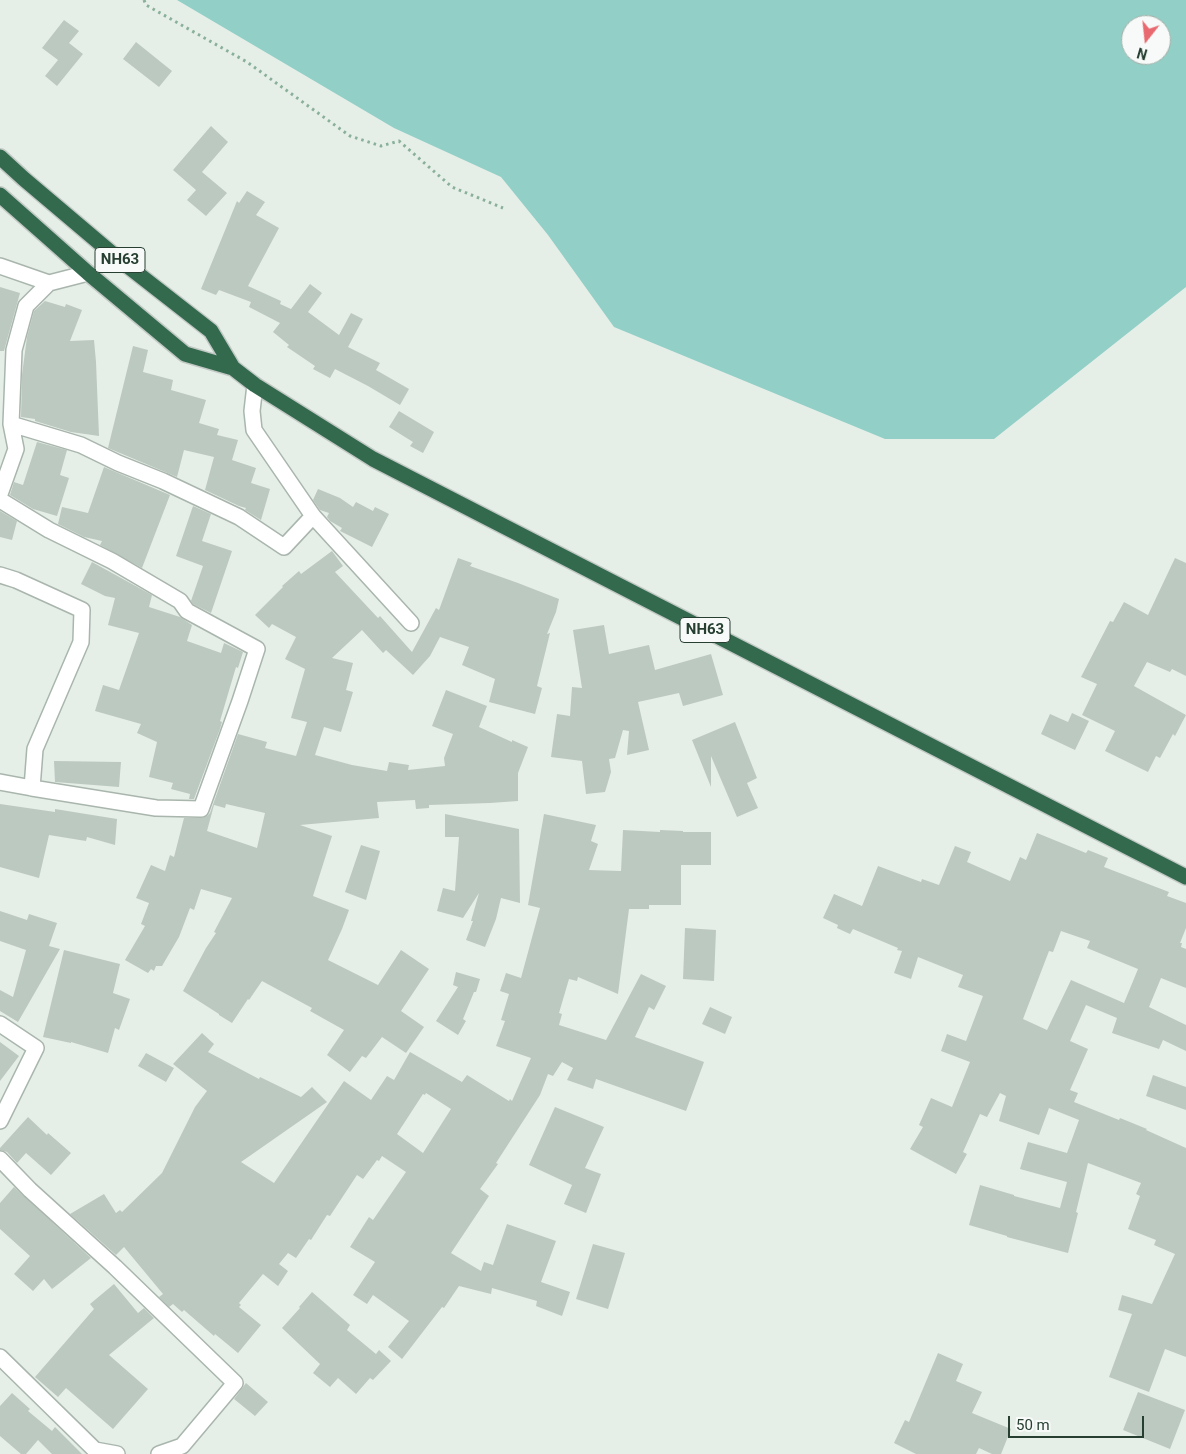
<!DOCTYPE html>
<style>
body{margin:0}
#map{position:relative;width:1186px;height:1454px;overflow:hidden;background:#e6eee8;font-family:Roboto,sans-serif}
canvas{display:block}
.north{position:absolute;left:1121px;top:15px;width:50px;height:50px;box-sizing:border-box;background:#f7faf8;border:1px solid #a3afa8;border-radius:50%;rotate:196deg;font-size:14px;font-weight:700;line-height:20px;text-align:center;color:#263f31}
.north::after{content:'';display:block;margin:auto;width:18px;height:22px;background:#e96970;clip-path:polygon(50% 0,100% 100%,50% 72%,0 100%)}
.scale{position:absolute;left:1008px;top:1416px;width:136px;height:22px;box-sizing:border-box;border:2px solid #263f31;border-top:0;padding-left:6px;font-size:15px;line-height:18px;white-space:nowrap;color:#263f31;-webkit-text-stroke:4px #f7faf8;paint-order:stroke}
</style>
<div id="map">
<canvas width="1186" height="1454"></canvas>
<div class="north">N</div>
<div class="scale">50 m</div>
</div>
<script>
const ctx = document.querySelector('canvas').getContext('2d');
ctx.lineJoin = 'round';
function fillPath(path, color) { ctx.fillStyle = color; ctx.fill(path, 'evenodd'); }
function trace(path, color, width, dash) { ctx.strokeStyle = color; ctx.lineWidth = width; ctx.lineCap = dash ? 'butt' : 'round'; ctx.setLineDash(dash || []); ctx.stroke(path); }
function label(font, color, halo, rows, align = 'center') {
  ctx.font = font + ' Roboto,sans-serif'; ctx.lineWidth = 4; ctx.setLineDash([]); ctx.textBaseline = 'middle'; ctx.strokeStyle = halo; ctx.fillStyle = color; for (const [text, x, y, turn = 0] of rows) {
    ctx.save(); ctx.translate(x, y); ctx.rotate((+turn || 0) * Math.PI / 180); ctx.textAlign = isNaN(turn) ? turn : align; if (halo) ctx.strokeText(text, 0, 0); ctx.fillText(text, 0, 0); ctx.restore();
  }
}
fillPath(new Path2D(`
 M177,0H1186V287L994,439H885L614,327L548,235L501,177L394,128ZM1131,25H1161V55H1131Z`), '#92cfc6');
fillPath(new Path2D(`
 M64,20L79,31L69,43L83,54L57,86L45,76L58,60L42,48Z
 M136,42L172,71L159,87L123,59Z
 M211,126L228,142L202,172L227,193L206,216L187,200L196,190L173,170Z
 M247,191L265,202L256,215L279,228L248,286L281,301L280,304L291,309L310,284L322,293L308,312L339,335L351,313L363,319L348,347L380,363L376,370L409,389L400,405L368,386L335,369L330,378L313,369L315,366L287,347L289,345L273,332L280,323L249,307L251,302L219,290L216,295L201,289L237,201L239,203Z
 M0,287L20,293L4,351H0Z
 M45,301L65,307L66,304L82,310L70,341L94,340L96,362L99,436L71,432L35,421V419L21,417L22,375L27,337L34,311Z
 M133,346L148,350L143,372L173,380L171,390L206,400L199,423L219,429L217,435L238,440L232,460L256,468L251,483L270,489L261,520L245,510L246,508L239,506L205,490L214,457L184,450L177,477L108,448Z
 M399,411L434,432L423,453L410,446L413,442L389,427Z
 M37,442L67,450L60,475L69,478L57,516L33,509L10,495L14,482L23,485Z
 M104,467L170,495L142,568L100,545L102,541L84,537L58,524L62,507L88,513Z
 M318,489L340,498L353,507L356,502L373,511L375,507L389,514L372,547L340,531L342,528L330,521L327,517L329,513L320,510L313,500Z
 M193,506L211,514L202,541L232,551L211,613L193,604L191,601L203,566L176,556Z
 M0,511L17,521L12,540L0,537Z
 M332,551L343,566L335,572L378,618L380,616L412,652L436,608L439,610L458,558L472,563L470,566L518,583L559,599L556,612L547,634L550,633L537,686L542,688L535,714L489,702L495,679L462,665L469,647L440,637L430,656L413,675L386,650L383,653L362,630L332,658L353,663L346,690L353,692L341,732L324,727L315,755L352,765L387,771L389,762L409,765L408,770L445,766L444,758L453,734L432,726L446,690L487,706L479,727L512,742V740L528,747L518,773V801L490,803L429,805V808L416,809L415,800L377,802L379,818L300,825L332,836L313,896L349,910L342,929L328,960L378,985L401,950L429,969L401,1011L424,1027L406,1053L382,1037L366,1058L362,1056L350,1072L327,1055L344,1030L310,1011L312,1008L262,981L249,1000L248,999L232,1023L219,1015V1014L183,991L206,948L216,933L214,932L232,898L201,889L194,910L190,908L179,937L162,966H156L154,971L151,969L148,973L125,960L145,926L141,924L149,903L136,898L151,865L165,871L170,855L174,857L184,818H201L207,816L210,813L238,734L267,742L265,748L296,756L307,722L291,718L305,669L285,659L296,637L272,624L269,628L255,615L283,587L282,586L299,571L301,574ZM226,804L265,813L257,848L207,831L214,805L225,808Z
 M1175,558L1186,563V676L1172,669L1170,672L1147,662L1134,686L1186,715L1175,736L1173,734L1160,758L1156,756L1148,772L1105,751L1115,731L1082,715L1097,684L1081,677L1110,621L1113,622L1124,602L1148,615Z
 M92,562L152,595L149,607L180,617L192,625L187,641L221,653L224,643L243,652L238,668L236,667L220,721L222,722L220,729L194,799H189L190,794L171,789L173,783L149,777L157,742L137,733L141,724L95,711L103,685L119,690L139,633L108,625L115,598L105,596L81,584Z
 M604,625L609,654L649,645L655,670L711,654L723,695L683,706L679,693L638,702L649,750L627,755L629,731L623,730L615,758L609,759L611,772L605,792L586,794L582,761L551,757L557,714L570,716L572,687L582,688L573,630Z
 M1072,713L1089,721L1075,750L1041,734L1050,714L1068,722Z
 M735,722L757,778L747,783L758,808L737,817L711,756V787L692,740Z
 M54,761L121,762L119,787L55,782Z
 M0,804L55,812V809L117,819L115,845L87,837L86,841L49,835L39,878L0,867Z
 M445,814L519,829L520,903L501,898L496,919L485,947L466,940L473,921H471L479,893L463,918L437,911L443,888L455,891L459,837H445Z
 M544,814L596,825L591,841L598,844L589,870L621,871L623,830L660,832V830L683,831V832H711V865H681V905H649V909H629L618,994L578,977L577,981L569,979L559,1013L562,1014L559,1025L606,1040L641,974L666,986L654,1010L649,1007L635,1037L704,1062L686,1111L596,1079L593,1089L567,1080L573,1068L562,1062L553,1076L548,1074L540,1095L496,1163L498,1164L480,1189L489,1196L451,1253L481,1271L484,1262L493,1265L507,1224L556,1241L541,1282L570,1292L562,1316L536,1306L537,1301L492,1288L491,1294L459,1286L444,1308L442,1307L402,1359L388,1347L409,1321L373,1295L367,1304L353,1295L375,1262L350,1247L369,1217L373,1220L406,1172L382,1156L379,1161L377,1160L363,1179L357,1175L330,1216L327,1215L311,1240L309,1239L296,1258L288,1253L279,1264L288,1271L278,1286L263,1274L239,1303L241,1305L239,1307L261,1325L238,1353L215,1334L214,1336L184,1310L182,1312L173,1304L169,1307L159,1297L163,1294L124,1247L116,1255L70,1214L104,1194L116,1213L120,1210L122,1212L162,1173L195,1107L207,1091L173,1064L202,1033L214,1044L208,1052L259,1079L260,1077L301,1097L312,1087L327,1102L241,1162L274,1183L344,1081L371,1100L387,1076L394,1080L410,1052L462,1082L467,1075L509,1101L510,1099L512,1101L531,1058L496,1046L505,1021L501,1020L509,994L500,991L506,973L521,978L540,908L528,905ZM426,1093L451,1109L423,1153L397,1134L423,1094L425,1095Z
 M1037,833L1086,853L1088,850L1108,858L1104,867L1169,892L1167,896L1186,903V928L1180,943H1182L1181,947L1186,949V988L1161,978L1149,1007L1186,1025V1051L1163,1040L1159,1049L1112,1033L1117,1018L1086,1005L1070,1041L1088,1049L1070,1090L1078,1093L1074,1102L1119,1120L1120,1118L1147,1129L1146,1130L1186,1148V1357L1165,1349L1149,1392L1109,1377L1132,1314L1118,1310L1122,1295L1152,1304L1175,1254L1154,1245L1156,1240L1128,1229L1140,1196L1136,1194L1141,1183L1088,1163L1076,1212L1078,1213L1068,1253L1007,1237V1236L969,1225L980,1185L1014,1195V1196L1060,1208L1067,1182L1020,1169L1028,1142L1067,1153L1079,1120L1049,1108L1039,1135L999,1121L1006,1096L1000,1093L987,1117L980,1114L963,1152L967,1154L956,1174L910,1149L923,1127L919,1125L931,1098L952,1107L970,1062L941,1051L947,1034L966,1041L983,996L958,987L963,975L918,957L911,979L894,973L902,951L897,950L898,948L853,929L850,934L837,928L838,925L823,918L834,894L862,906L878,866L921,882L922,879L939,885L955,846L971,852L967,862L1010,881L1020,857L1026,860ZM1061,931L1090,941L1087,948L1138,969L1124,1003L1071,980L1047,1030L1023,1019L1049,951L1053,952Z
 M361,845L380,851L366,900L345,892Z
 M0,911L27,920L29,914L57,923L49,946L60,949L18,1022L0,1011V990L13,997L26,950L0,941Z
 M685,928L716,930L714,981L683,979Z
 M64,950L120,964L113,993L130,999L119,1030L115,1028L108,1053L71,1042V1043L43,1037Z
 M456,972L480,979L476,992H474L463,1019L466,1021L458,1035L436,1021L458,987L453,985Z
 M710,1007L732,1017L725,1034L702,1024Z
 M0,1042L19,1056L0,1081Z
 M146,1053L174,1068L166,1082L138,1066Z
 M1153,1075L1186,1087V1110L1146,1096Z
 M555,1107L604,1127L585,1168L601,1174L586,1213L564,1204L572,1185L529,1165Z
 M28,1117L47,1135L48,1133L71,1153L51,1175L26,1153L17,1163L7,1152L0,1150V1148Z
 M14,1187L91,1258L52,1289L44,1279L33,1291L14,1274L30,1256L0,1229V1203Z
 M593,1244L625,1253L608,1309L576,1299Z
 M114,1284L138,1313L144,1308L154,1318L109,1355L148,1389L113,1429L66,1388L58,1397L35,1377L94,1309L90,1304Z
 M312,1292L350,1325L347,1330L376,1354L379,1350L391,1361L373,1380L370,1378L356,1394L338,1378L330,1387L313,1373L320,1364L282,1328L300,1308L299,1307Z
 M938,1353L963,1364L956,1381L982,1392L972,1413L1011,1429L1001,1454H992L979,1448L976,1454H916L894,1443L905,1420L909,1422Z
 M246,1383L268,1402L255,1416L234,1399Z
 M1138,1392L1185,1410L1170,1449L1123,1430Z
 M12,1393L30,1409L28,1411L52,1431L55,1427L82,1454H52L38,1440L26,1454H21L0,1436V1406Z`), '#bcc9c0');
const minor = new Path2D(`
 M0,266L49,283L88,273
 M255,385L252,411L254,430L313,516L411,623
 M11,424L81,445L118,463L163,481L239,517L284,547L313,516
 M0,494L16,449L11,424L14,350L26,306L49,283
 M0,500L49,530L112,561L180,601L187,611L257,649L240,701L201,809L156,808L32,788
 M0,575L16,580L82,610L81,642L35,749L32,788L0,782
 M0,1024L36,1048L0,1121
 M0,1159L30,1190L115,1267L235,1383L182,1446L159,1454
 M0,1357L95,1450L117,1454`);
const highway = new Path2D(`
 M0,157L24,179L115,256L211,331L233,368
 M0,195L88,273L185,354L233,368L255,385L373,459L1186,877`);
trace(minor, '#a9b6ad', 18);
trace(highway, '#c2c9c5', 18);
trace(new Path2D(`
 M144,0L146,5L247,62L350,136L381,146L399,141L452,187L503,208`), '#89b098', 3, [2.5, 4]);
trace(minor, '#fff', 15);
trace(highway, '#336a4e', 15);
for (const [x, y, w] of [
 [120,260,50],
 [705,630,50]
]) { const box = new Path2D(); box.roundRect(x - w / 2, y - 12.5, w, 25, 4); ctx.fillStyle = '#f7faf8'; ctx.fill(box); trace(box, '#263f31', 1); }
label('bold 15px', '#263f31', null, [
 ["NH63",120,260],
 ["NH63",705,630]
]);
</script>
